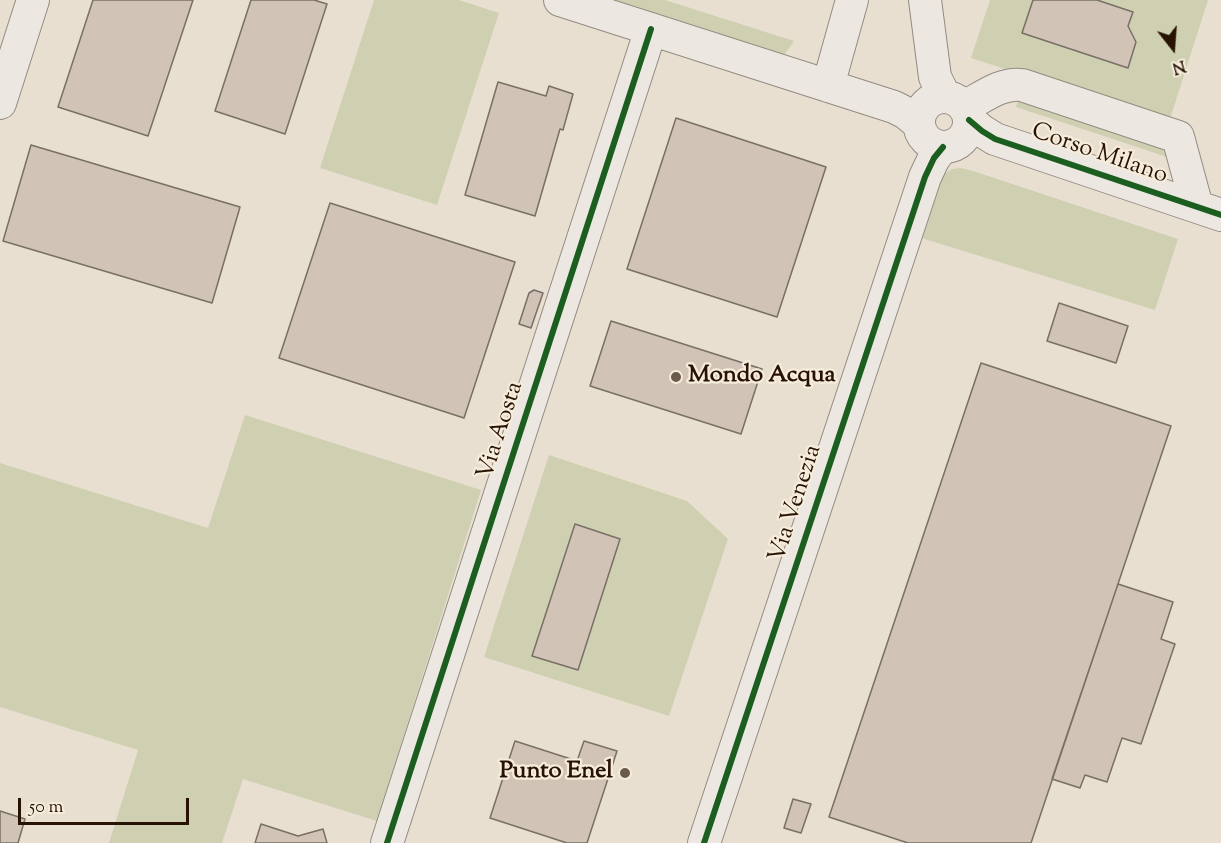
<!DOCTYPE html>
<style>
body{margin:0}
#map{position:relative;width:1221px;height:843px;overflow:hidden;background:#e8dfd1;font-family:"Sorts Mill Goudy",serif}
canvas{display:block}
.north{position:absolute;left:1143px;top:18px;width:60px;height:60px;-webkit-text-stroke:4px #f6ecdb;paint-order:stroke;rotate:163deg;font-size:16px;font-weight:700;line-height:24px;text-align:center;color:#271204}
.north::after{content:'';display:block;margin:auto;width:21px;height:27px;background:#271204;clip-path:polygon(50% 0,100% 100%,50% 72%,0 100%)}
.scale{position:absolute;left:18px;top:798px;width:171px;height:27px;box-sizing:border-box;border:3px solid #271204;border-top:0;padding-left:8px;font-size:18px;line-height:21px;white-space:nowrap;color:#271204;-webkit-text-stroke:4px #f6ecdb;paint-order:stroke}
</style>
<div id="map">
<canvas width="1221" height="843"></canvas>
<div class="north">N</div>
<div class="scale">50 m</div>
</div>
<script>
const ctx = document.querySelector('canvas').getContext('2d');
ctx.lineJoin = 'round';
function fillPath(path, color) { ctx.fillStyle = color; ctx.fill(path, 'evenodd'); }
function trace(path, color, width, dash) { ctx.strokeStyle = color; ctx.lineWidth = width; ctx.lineCap = dash ? 'butt' : 'round'; ctx.setLineDash(dash || []); ctx.stroke(path); }
function label(font, color, halo, rows, align = 'center') {
  ctx.font = font + ' "Sorts Mill Goudy",serif'; ctx.lineWidth = 4.5; ctx.setLineDash([]); ctx.textBaseline = 'middle'; ctx.strokeStyle = halo; ctx.fillStyle = color; for (const [text, x, y, turn = 0] of rows) {
    ctx.save(); ctx.translate(x, y); ctx.rotate((+turn || 0) * Math.PI / 180); ctx.textAlign = isNaN(turn) ? turn : align; if (halo) ctx.strokeText(text, 0, 0); ctx.fillText(text, 0, 0); ctx.restore();
  }
}
fillPath(new Path2D(`
 M374,0H459L499,13L437,205L320,168Z
 M614,0H665L794,41L784,55Z
 M990,0H1208L1169,122L971,58Z
 M1019,97L1167,147L1170,158L1016,107Z
 M960,168L970,170L1178,239L1155,310L918,237L940,177L952,169Z
 M245,415L481,490L377,821L243,779L222,843H109L138,750L0,707V463L208,528Z
 M549,455L687,501L728,539L669,716L484,657Z`), '#ced0b1');
const building = new Path2D(`
 M93,0H193L148,136L58,107Z
 M251,0H314L327,4L285,134L215,111Z
 M1033,0H1097L1133,12L1128,26L1136,42L1128,68L1022,33Z
 M498,82L546,96L549,86L573,94L563,130L560,129L535,216L465,195Z
 M676,118L826,167L777,317L627,269Z
 M31,145L240,207L212,303L3,241Z
 M330,203L515,262L464,418L279,358Z
 M534,290L543,293L531,328L519,324L529,293Z
 M1059,303L1128,326L1116,363L1047,341Z
 M611,321L762,369L741,434L590,386Z
 M981,363L1171,426L1031,843H908L829,817Z
 M575,524L620,539L578,670L532,656Z
 M1118,584L1173,602L1161,639L1175,644L1141,744L1122,738L1107,782L1085,775L1080,788L1052,779Z
 M515,741L577,761L584,741L617,751L587,843H567L490,818Z
 M793,799L811,804L801,833L784,828Z
 M0,811L25,819L18,843H0Z
 M261,824L298,836L323,829L327,843H255Z`);
fillPath(building, '#d1c4b7');
trace(building, '#786f66', 1.5);
const minor = new Path2D(`
 M560,0L894,107L906,113L919,124
 M925,0L935,77L945,97
 M828,86L852,0
 M919 122a25 25 0 1 1 50 0a25 25 0 1 1-50 0Z
 M0,103L33,0
 M964,107C982,98 1001,82 1022,85L1178,137L1197,207
 M969,120L982,131L995,139L1221,215
 M387,843L651,29
 M704,843L925,177L934,158L943,147`);
trace(minor, '#938b82', 34);
trace(minor, '#ece8e1', 32);
trace(new Path2D(`
 M969,120L982,131L995,139L1221,215
 M387,843L651,29
 M704,843L925,177L934,158L943,147`), '#1b5e20', 6);
for (const [x, y, r, color] of [
 [676,377,6,"#6b5a4c"],
 [625,773,6,"#6b5a4c"]
]) { const dot = new Path2D(); dot.arc(x, y, r, 0, 2 * Math.PI); ctx.fillStyle = color; ctx.fill(dot); trace(dot, '#f6ecdb', 2); }
label('24px', '#271204', '#f6ecdb', [
 ["Corso Milano",1099,155,19],
 ["Via Aosta",502,431,-72],
 ["Via Venezia",797,504,-72]
]);
label('bold 24px', '#271204', '#f6ecdb', [
 ["Mondo Acqua",688,377],
 ["Punto Enel",613,773,"right"]
], 'left');
</script>
